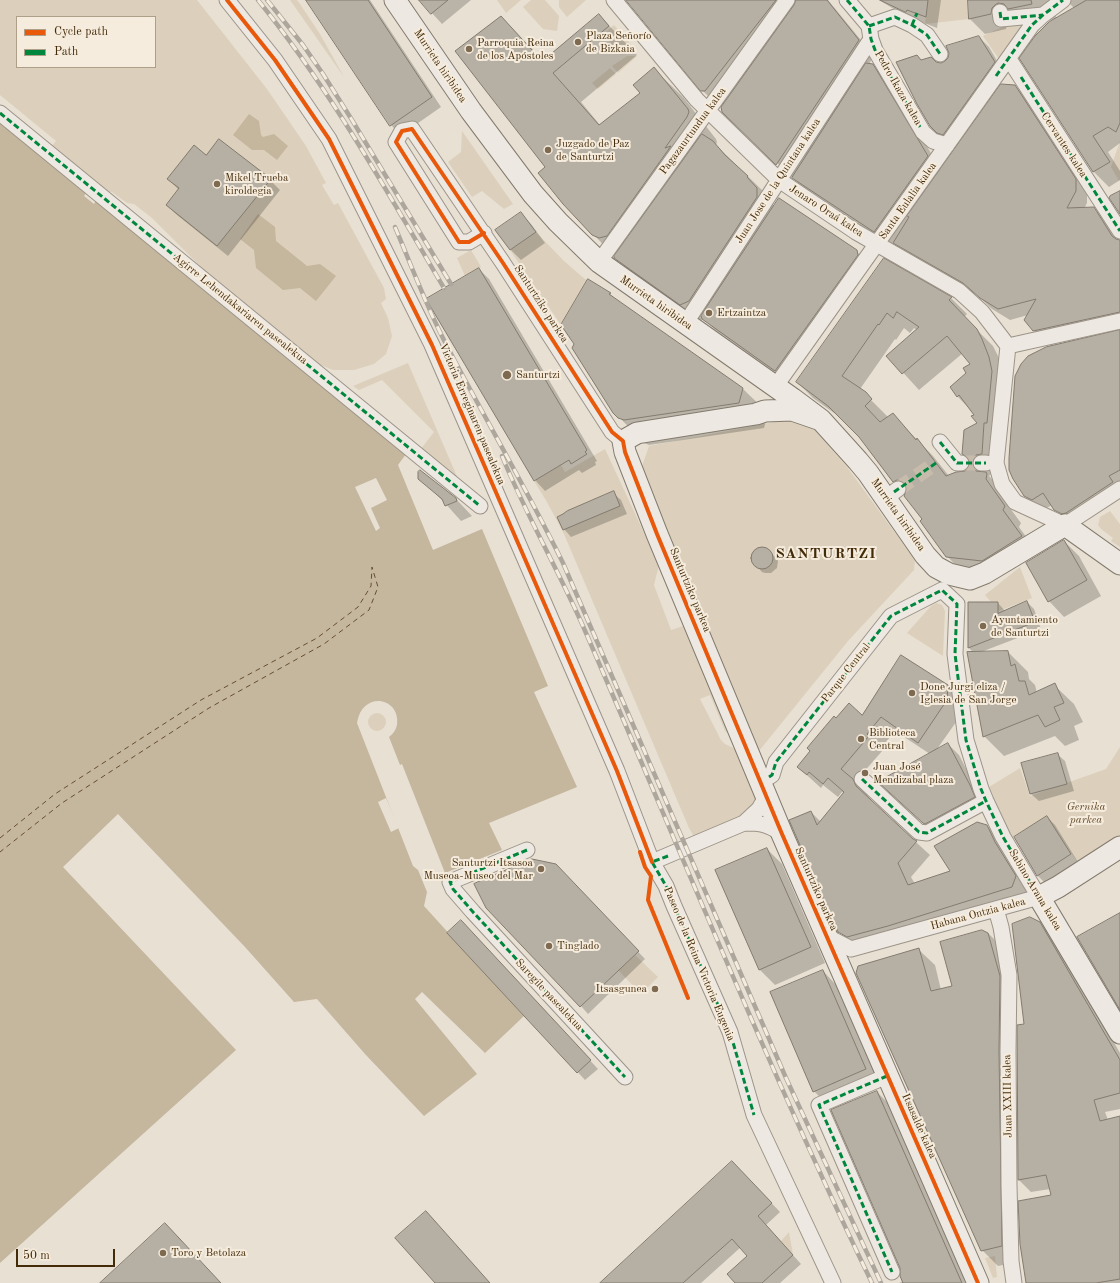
<!DOCTYPE html>
<meta charset="utf-8">
<style>
body{margin:0}
#map{position:relative;width:1120px;height:1283px;overflow:hidden;background:#e8e0d3;font-family:"Old Standard TT",serif}
canvas{display:block}
.legend{position:absolute;left:16px;top:16px;width:140px;height:52px;box-sizing:border-box;background:#f6ecdd;border:1px solid #ae9f88;margin:0;padding:5px 7px;list-style:none;font-size:12px;color:#432b09}
.legend li{display:flex;align-items:center;gap:8px;height:20px}
.legend b{width:20px;border:1px solid #ae9f88}
.scale{position:absolute;left:16px;top:1249px;width:99px;height:18px;box-sizing:border-box;border:2px solid #432b09;border-top:0;padding-left:5px;font-size:12px;line-height:14px;white-space:nowrap;color:#432b09;-webkit-text-stroke:3px #f6ecdd;paint-order:stroke}
</style>
<div id="map">
<canvas width="1120" height="1283"></canvas>
<ul class="legend">
<li><b style="height:5px;background:#e8590c"></b>Cycle path</li>
<li><b style="height:5px;background:#00873e"></b>Path</li>
</ul>
<div class="scale">50 m</div>
</div>
<script>
const ctx = document.querySelector('canvas').getContext('2d');
ctx.lineJoin = 'round';
function fillPath(path, color) { ctx.fillStyle = color; ctx.fill(path, 'evenodd'); }
function trace(path, color, width, dash) { ctx.strokeStyle = color; ctx.lineWidth = width; ctx.lineCap = dash ? 'butt' : 'round'; ctx.setLineDash(dash || []); ctx.stroke(path); }
function label(font, color, halo, rows, align = 'center') {
  ctx.font = font + ' "Old Standard TT",serif'; ctx.lineWidth = 4; ctx.setLineDash([]); ctx.textBaseline = 'middle'; ctx.strokeStyle = halo; ctx.fillStyle = color; for (const [text, x, y, turn = 0] of rows) {
    ctx.save(); ctx.translate(x, y); ctx.rotate((+turn || 0) * Math.PI / 180); ctx.textAlign = isNaN(turn) ? turn : align; if (halo) ctx.strokeText(text, 0, 0); ctx.fillText(text, 0, 0); ctx.restore();
  }
}
fillPath(new Path2D(`
 M0,0H197L267,89L306,146L326,183L322,185L334,205L338,203L384,288L386,299L381,303L388,318L392,336L386,354L374,364L354,370H333L316,363L209,275L152,218L134,204L127,203L112,192H106L51,147L56,141L0,95ZM17,17H155V67H17Z
 M290,0H297L300,4L320,34L344,77Z
 M497,0H521L506,13Z
 M531,0H545L559,16L557,31L543,29L523,7Z
 M559,0H586L567,17L559,7Z
 M928,0H968L969,19L925,24Z
 M1026,19L999,59L983,36L1002,27Z
 M614,25L635,49L621,55L604,34Z
 M627,56H637L618,73L612,66Z
 M610,68L616,74L598,89L592,83Z
 M462,131L513,204L504,209L482,191L472,197L448,162L461,152Z
 M1120,141V180L1119,181L1111,167Z
 M536,232L564,261L586,280L588,279L561,325L510,250Z
 M471,250L481,267L465,276L457,258Z
 M408,363L459,481L420,450L434,432L382,380L359,390L353,386Z
 M791,420L813,428L847,467L915,560L914,570L848,641L759,751L640,472L649,446L779,421Z
 M605,449L659,565L654,585L671,630L683,626L703,668L734,739L725,731L710,695L700,699L721,740L725,744L740,751L759,795L750,812L694,837L689,828L564,534L547,502L534,481L561,465L565,472Z
 M1110,511L1120,524V547L1111,541L1113,538L1101,529L1098,525L1100,517Z
 M1020,567L1032,598L999,611L985,595Z
 M936,603L942,605L945,611L943,656L907,633L931,606Z
 M368 722a9 9 0 1 1 18 0a9 9 0 1 1-18 0Z
 M1120,747V836L1078,863L1048,818L1012,838L989,787L1020,768L1030,796L1106,769Z
 M635,955L658,977L641,994L618,970Z
 M789,1232L793,1255L781,1241Z
 M995,1256L997,1277L993,1278L985,1258Z`), '#dcd0bc');
fillPath(new Path2D(`
 M249,114L259,121L261,135L263,137L274,134L288,146L277,160L264,150H252L233,135Z
 M0,123L86,193L84,196L94,204L96,200L406,454L398,465L433,550L482,529L548,686L534,692L577,787L489,823L502,850L445,873L402,764L400,765L389,737C393,734 396,730 397,725C401,697 362,690 357,723L413,866L418,870L427,892L424,906L524,1016L485,1053L422,992L415,999L477,1074L424,1116L365,1054L317,999L294,1002L245,947L118,814L63,867L236,1050L0,1263Z
 M258,214L275,227L276,241L307,266L320,264L336,276L316,301L300,288L283,290L256,268L254,250L240,239Z`), '#c5b69e');
fillPath(new Path2D(`
 M376,478L387,500L371,508L380,528L376,531L355,487Z
 M386,798L399,828L391,832L378,802Z`), '#e8e0d3');
fillPath(new Path2D(`
 M307,0H370L441,107L401,135L391,125Z
 M420,0H471L442,24Z
 M627,0H828L874,56L869,64L872,65L888,81L941,170L1015,86L1026,97L1087,191V203L1084,209L1094,208L1105,220L1118,241H1120V325L1045,342L1034,330L1028,315L1010,320L992,309L976,294L906,254L893,242L890,247L809,193L739,127L722,106H718L702,90Z
 M879,0H941L937,28L919,21L912,20Z
 M969,0H1055L1056,19L1024,24H1007L1006,29L985,34L970,19Z
 M1066,0H1120V143L1108,152L1120,171V180L1109,187L1094,172L1021,58L1074,8Z
 M599,15L637,55L581,102L600,125L641,93L654,69L683,97L716,139L717,142L716,145L765,193L764,194L774,206L856,251L867,262L786,380L714,329L704,319L698,321L633,275L593,234L546,167L501,17L544,61Z
 M979,37L989,47L1004,73L954,144L942,136L931,126L922,61L941,64Z
 M207,156L270,180L280,190L228,256L177,215L167,205L179,190L168,179Z
 M521,214L531,224L545,243L521,260L511,250L496,230Z
 M884,260L951,298L967,314L964,317L993,346L998,356L1005,374L993,471L989,476L1002,490L1001,496L1021,523L1019,527L1037,552L963,573L947,556L906,493L894,481L860,437L844,420L813,398L797,382ZM904,328L910,333L914,328L917,330L888,356L919,390L963,353L972,364L968,373L951,387L958,397L972,411L978,423L963,454L971,461L970,468L966,472L949,476L933,456L892,414L888,417L860,389L895,339L896,340Z
 M479,269L489,279L597,461L595,462L596,465L582,473L579,470L545,491L535,480Z
 M589,281L610,294L618,302L743,389L768,413L764,428L649,445L644,443L619,417L575,344Z
 M1120,331V496L1067,521L1052,505L1043,510L1037,507L1025,496Z
 M421,471L455,498L472,516L461,521L444,502L419,478V472Z
 M613,493L621,500L627,514L571,537L564,529Z
 M1064,541L1079,556L1101,596L1064,617L1049,601Z
 M759,548H762L769,550L778,561L777,568L771,573H765L762,572L752,561L751,558L754,552Z
 M1027,602L1034,609L1041,629L981,652H1008L1028,672L1029,679L1035,685L1037,693L1054,685L1074,704L1083,722L1074,726L1079,740L1065,746L1055,736L1004,756L984,736L974,653L969,648V603H998L1005,611Z
 M947,686L962,700L961,715L935,752L948,744L959,755L980,796L934,833L890,792L930,754L895,731L881,748L883,750L855,782L867,794L869,799L930,855L911,877L915,884L952,872L987,826L1001,840L1030,891L1026,900L853,946L839,931L811,812L821,822L844,793L842,792L838,797L823,785L821,788L798,767L837,720L863,716Z
 M1057,754L1065,761L1074,791L1039,801L1031,794L1022,764Z
 M1047,817L1055,825L1078,862L1045,883L1037,875Z
 M767,849L782,864L825,963L775,985L759,969Z
 M563,873L645,959L588,1014L581,1006Z
 M1039,922L1052,935L1120,1053V1109L1105,1112L1108,1120L1120,1117V1283H1027L1052,1196L1050,1189L1031,1192L1019,1180L1018,1026L1026,1024Z
 M468,929L598,1069L585,1080L449,933Z
 M988,933L1004,949L1017,1262L998,1266L982,1250L919,950L935,965L941,990L953,987Z
 M823,971L838,987L881,1085L829,1107L814,1091Z
 M877,1092L892,1107L970,1283H899L903,1281Z
 M741,1171L780,1212L766,1225L801,1264L780,1283H736L749,1256L741,1247L701,1283H602Z`), '#0003');
trace(new Path2D(`
 M0,838L55,794L201,700L317,638L358,607L371,586L372,567L378,587L369,610L324,644L209,708L62,803L0,852`), '#664f2f', 1, [5, 4]);
const building = new Path2D(`
 M306,0H368L432,97L390,126Z
 M419,0H448L431,14Z
 M626,0H776L705,91H701Z
 M796,0H827L859,40L776,165L722,112L721,107L794,5Z
 M880,0H928L926,17L907,10L906,12Z
 M968,0H1031L1032,4L1008,9L1004,4L998,3L995,5L992,8L991,14L969,19Z
 M1087,0H1120V123L1116,132L1108,127L1093,136L1110,162L1093,172L1019,58L1035,36L1049,22Z
 M599,14L609,26L553,73L599,125L640,93L633,85L654,67L688,109L689,112L687,117L665,148L671,146L607,236L599,238L592,235L563,204L538,173L545,167L455,51L501,16L542,61Z
 M979,36L995,62L943,135L937,133L930,126L917,104L896,62L917,55L921,60L931,57L936,62L941,63L945,61L948,58L949,53L946,46Z
 M866,63L873,64L928,156L874,232L792,178Z
 M1001,84L1015,85L1076,179V191L1067,208L1094,207L1112,236L1116,239L1120,240V312L1033,331L1024,320L1036,299L998,309L980,298L963,283L893,243L909,217L907,216Z
 M702,134L713,141L725,155L748,176L747,177L757,188V197L689,301L680,305L614,258V256Z
 M219,139L271,179L217,246L166,205L179,188L167,179L194,145L206,155Z
 M1120,191V214L1109,198L1110,196Z
 M779,198L857,250L858,255L775,371L702,319L701,316Z
 M521,212L536,232L510,250L495,230Z
 M884,258L952,297L949,300L977,329L982,339L989,357L992,371L987,423H984L982,454L976,455L973,459L972,463L973,468L976,471L986,472L987,474L986,479L1005,506L1003,510L1022,536L982,561L946,557L920,521L922,519L904,496L907,488L905,483L902,481L897,480L893,482L859,437L828,406L796,382ZM897,312L919,327L886,356L902,374L947,336L970,364L963,368L966,373L950,387L957,397L959,395L974,415L971,416L977,423L964,430L962,454L969,458L970,463L969,468L965,471L956,472L946,476L917,438L916,440L893,413L880,422L865,406L872,399L866,392L842,376L878,324L879,325L887,313L893,318Z
 M479,268L587,450L585,452L587,454L571,464L569,460L534,481L426,299Z
 M588,279L611,293L609,294L743,388L739,403L624,420L618,418L613,413L572,348L574,344L561,325Z
 M1120,330V470L1109,476L1113,482L1066,513L1062,514L1054,510L1043,493L1032,500L1024,496L1013,479L1009,470V458L1015,376L1021,364L1028,356L1046,347Z
 M420,470L456,498L457,501L445,506L442,499L418,479V472Z
 M614,491L620,506L563,530L557,517L563,514L567,511Z
 M1064,540L1087,580L1048,602L1026,563Z
 M751 558a11 11 0 1 1 22 0a11 11 0 1 1-22 0Z
 M1027,601L1035,622L968,648V602H998V613Z
 M1008,651L1011,666L1015,664L1019,681H1025L1029,695L1055,683L1064,703L1054,707L1060,720L1045,727L1038,715L983,737L967,652Z
 M901,655L948,685L947,700L918,743L881,717L867,734L869,736L841,769L853,779L856,786L913,839L917,841L898,863L908,885L950,871L934,846L977,822L987,825L995,842L1016,876L1012,887L888,926L847,937L838,932L789,820L811,811L817,825L844,792L828,778L823,784L809,772L807,775L797,767L810,751L807,748L834,716L836,718L849,703L862,715Z
 M948,743L970,785L975,797L925,824L923,823L878,782Z
 M1058,753L1067,784L1030,794L1021,763Z
 M1047,816L1071,854L1037,876L1014,837Z
 M767,848L811,947L759,970L715,870Z
 M532,859L556,864L639,951L580,1007L486,908L474,884Z
 M1120,913V1010L1077,937Z
 M1030,917L1040,922L1120,1060V1093L1094,1100L1100,1121L1120,1116V1279L1096,1283H1026L1020,1244L1018,1201L1051,1195L1046,1175L1018,1180L1017,1025L1024,1024L1012,924Z
 M461,920L591,1060L577,1073L447,933Z
 M982,930L988,933L1000,976L999,1051L1002,1246L981,1251L856,973L858,966L919,948L931,991L952,986L940,942Z
 M823,970L866,1069L813,1092L770,992Z
 M877,1091L962,1283H903L900,1276V1268L831,1110Z
 M732,1161L772,1203L758,1216L793,1255L762,1283H735L727,1274L747,1256L732,1239L683,1283H600Z
 M426,1211L490,1283H435L395,1238Z
 M165,1223L221,1283H100Z`);
fillPath(building, '#b6afa4');
trace(building, '#837b6e', 1);
trace(new Path2D(`
 M961,463H981
 M898,489L936,463`), '#c7bcab', 15, [15, 8]);
const street = new Path2D(`
 M227,0L275,60L329,139L432,345L617,771L652,862L666,886L674,906L730,1032L754,1115L833,1283
 M614,0L697,100L779,180L856,232L959,291L982,312L1008,346L996,463L1002,484L1015,502L1065,525L1120,489
 M847,0L869,26L871,39L875,50L923,132L933,141L947,145
 M1000,12L1001,19L1043,15
 M869,26L895,17L912,25L927,35L940,54
 M1009,59L1120,231
 M0,113L480,506
 M484,233L469,242H459L396,142L402,131L412,129L503,263L612,432L623,441
 M599,262L787,0
 M685,324L871,39
 M1008,346L1120,321
 M775,387L1032,25L1043,15L1063,0
 M940,442L957,463H961
 M981,463H986
 M894,492L898,489
 M769,777L772,775L776,762L891,616L942,590L957,604L955,654L966,740L981,789L986,801L1003,837L1039,897L851,949L826,936
 M862,779L919,832L927,833L986,801
 M744,823C761,823 768,824 782,834
 M527,850L450,882L453,889L473,912L625,1077
 M652,862L744,823L759,809L767,795
 M996,909L1001,927L1009,975L1008,1051L1009,1185L1011,1261L1014,1283
 M887,1076L819,1105L892,1272`);
const secondary = new Path2D(`
 M395,0L471,111L533,194L558,222L599,262L793,399L821,420L858,461L868,473L925,555L936,567L949,574L970,579L985,573L1065,525L1120,564
 M821,420L792,410L765,411L756,414L637,433L623,441L625,452L657,534L782,834L978,1283
 M1120,847L1058,887L1039,897L1120,1033`);
trace(street, '#9c9488', 17);
trace(secondary, '#837b6e', 23);
trace(street, '#ede8e2', 15);
trace(secondary, '#ede8e2', 21);
const rail = new Path2D(`
 M258,0C330,89 386,190 444,288
 M267,0L303,45L323,74L352,120L451,284
 M395,227C412,267 427,308 447,346C485,419 527,489 563,563L786,1078L881,1283
 M502,456C527,517 560,573 586,633C680,850 769,1070 872,1283`);
trace(rail, '#aca69d', 4.5);
trace(rail, '#f6ecdd', 3, [9]);
trace(new Path2D(`
 M847,0L869,26L871,39L875,50L920,127
 M1000,12L1001,19L1043,15
 M912,25L917,13
 M869,26L895,17L912,25L927,35L940,54
 M996,76L1032,25L1043,15L1063,0
 M1021,77L1120,231
 M0,113L480,506
 M940,442L957,463H986
 M894,492L936,463
 M769,777L772,775L776,762L891,616L942,590L957,604L955,654L966,740L981,789L986,801L1003,837L1039,897
 M862,779L919,832L927,833L986,801
 M527,850L450,882L453,889L473,912L625,1077
 M668,856L652,862L666,886L674,906L730,1032L754,1115
 M887,1076L819,1105L892,1272`), '#00873e', 3, [6, 3]);
trace(new Path2D(`
 M227,0L275,60L329,139L432,345L617,771L652,862
 M484,233L469,242H459L396,142L402,131L412,129L503,263L612,432L623,441L625,452L657,534L782,834L978,1283
 M640,852L645,867L651,876L648,900L688,998`), '#e8590c', 4);
for (const [x, y, r, color] of [
 [578,42,4,"#7d6a50"],
 [469,49,4,"#7d6a50"],
 [548,150,4,"#7d6a50"],
 [217,184,4,"#7d6a50"],
 [709,313,4,"#7d6a50"],
 [507,375,5,"#7d6a50"],
 [983,626,4,"#7d6a50"],
 [912,693,4,"#7d6a50"],
 [861,739,4,"#7d6a50"],
 [865,773,4,"#7d6a50"],
 [541,869,4,"#7d6a50"],
 [549,946,4,"#7d6a50"],
 [655,989,4,"#7d6a50"],
 [163,1253,4,"#7d6a50"]
]) { const dot = new Path2D(); dot.arc(x, y, r, 0, 2 * Math.PI); ctx.fillStyle = color; ctx.fill(dot); trace(dot, '#f6ecdd', 1.5); }
label('11px', '#432b09', '#f6ecdd', [
 ["Plaza Señorío",586,36],
 ["de Bizkaia",586,49],
 ["Parroquia Reina",477,43],
 ["de los Apóstoles",477,56],
 ["Juzgado de Paz",556,144],
 ["de Santurtzi",556,157],
 ["Mikel Trueba",225,178],
 ["kiroldegia",225,191],
 ["Ertzaintza",717,313],
 ["Santurtzi",516,375],
 ["Ayuntamiento",991,620],
 ["de Santurtzi",991,633],
 ["Done Jurgi eliza /",920,687],
 ["Iglesia de San Jorge",920,700],
 ["Biblioteca",869,733],
 ["Central",869,746],
 ["Juan José",873,767],
 ["Mendizabal plaza",873,780],
 ["Santurtzi Itsasoa",533,863,"right"],
 ["Museoa-Museo del Mar",533,876,"right"],
 ["Tinglado",557,946],
 ["Itsasgunea",647,989,"right"],
 ["Toro y Betolaza",171,1253]
], 'left');
label('11px', '#432b09', '#f6ecdd', [
 ["Murrieta hiribidea",440,66,56],
 ["Pedro Ikaza kalea",898,88,60],
 ["Pagazaurtundua kalea",693,131,-54],
 ["Cervantes kalea",1064,145,57],
 ["Juan Jose de la Quintana kalea",778,181,-57],
 ["Santa Eulalia kalea",908,201,-55],
 ["Jenaro Oraá kalea",826,211,33],
 ["Murrieta hiribidea",656,303,35],
 ["Santurtziko parkea",541,304,57],
 ["Agirre Lehendakariaren pasealekua",240,309,39],
 ["Victoria Erreginaren pasealekua",472,414,67],
 ["Murrieta hiribidea",898,515,55],
 ["Santurtziko parkea",690,590,67],
 ["Parque Central",846,673,-52],
 ["Santurtziko parkea",816,889,66],
 ["Sabino Arana kalea",1035,890,59],
 ["Habana Ontzia kalea",978,914,-15],
 ["Paseo de la Reina Victoria Eugenia",699,964,67],
 ["Saregile pasealekua",549,995,47],
 ["Juan XXIII kalea",1008,1096,-91],
 ["Itsasalde kalea",919,1126,66]
]);
label('italic 11px', '#604929', '#f6ecdd', [
 ["Gernika",1086,807],
 ["parkea",1086,820]
]);
ctx.letterSpacing = '1px';
label('bold 15px', '#432b09', '#f6ecdd', [
 ["SANTURTZI",826,554]
]);
ctx.letterSpacing = '0px';
</script>
